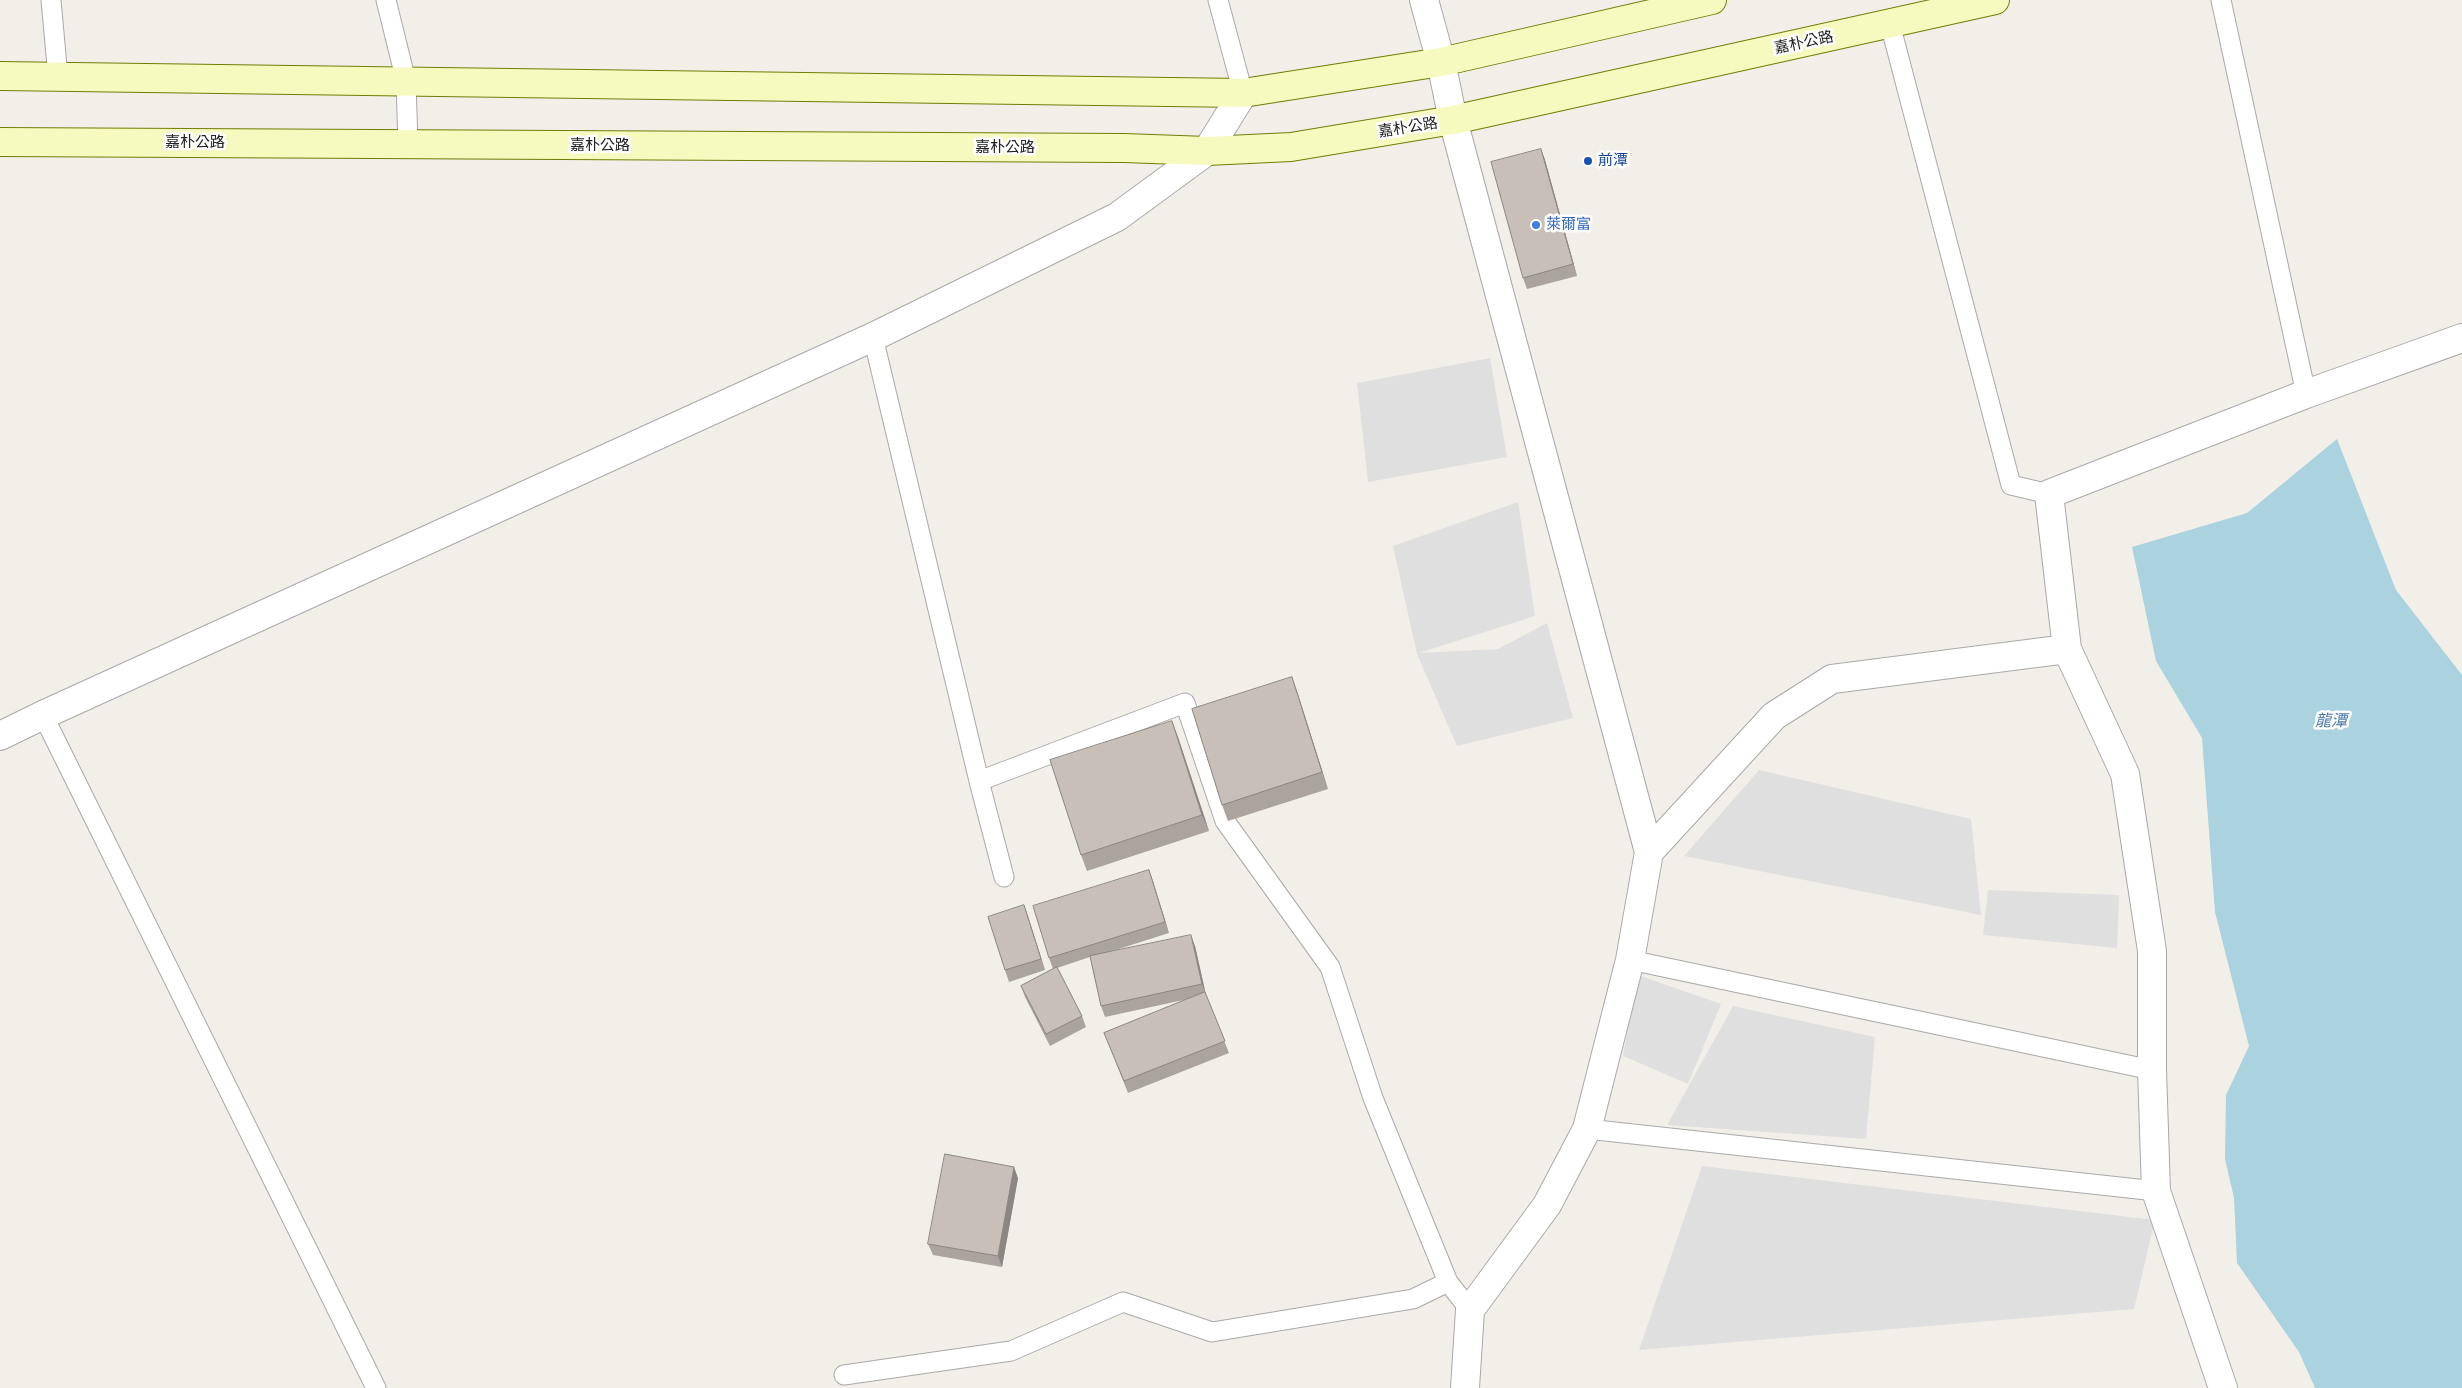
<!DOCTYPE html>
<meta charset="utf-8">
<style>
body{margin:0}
canvas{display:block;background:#f2efe9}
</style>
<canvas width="2462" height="1388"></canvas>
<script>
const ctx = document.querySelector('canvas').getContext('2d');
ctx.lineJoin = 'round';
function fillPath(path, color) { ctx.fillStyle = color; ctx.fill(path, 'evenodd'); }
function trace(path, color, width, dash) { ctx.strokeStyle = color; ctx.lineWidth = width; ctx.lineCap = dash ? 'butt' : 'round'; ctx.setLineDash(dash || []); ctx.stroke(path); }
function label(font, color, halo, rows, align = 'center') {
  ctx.font = font + ' Helvetica,"Noto Sans TC",sans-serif'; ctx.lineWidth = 5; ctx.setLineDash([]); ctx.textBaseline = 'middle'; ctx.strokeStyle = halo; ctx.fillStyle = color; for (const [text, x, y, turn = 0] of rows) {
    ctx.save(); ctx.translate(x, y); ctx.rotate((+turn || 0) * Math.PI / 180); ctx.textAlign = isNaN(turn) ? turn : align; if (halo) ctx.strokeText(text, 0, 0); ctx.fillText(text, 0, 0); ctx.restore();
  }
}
fillPath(new Path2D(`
 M1490,358L1507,457L1368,482L1357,383Z
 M1518,502L1535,616L1419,653L1498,649L1547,623L1573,718L1457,746L1417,654L1393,546Z
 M1759,770L1971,819L1981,915L1684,856Z
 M1988,890L2119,895L2117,948L1983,935Z
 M1638,975L1721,1004L1688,1084L1623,1056Z
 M1733,1006L1875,1037L1866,1139L1667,1125Z
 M1702,1166L2155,1220L2134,1309L1639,1350Z`), '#e0dfdf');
fillPath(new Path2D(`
 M2337,439L2396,590L2462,675V1388H2315L2299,1352L2237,1263L2234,1198L2225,1159L2226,1095L2249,1046L2215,912L2202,738L2156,661L2132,547L2247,513Z`), '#aad3df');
const service = new Path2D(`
 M51,0L58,77
 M386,0L406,81L408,145
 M1218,0L1243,93
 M2221,0L2306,394
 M1890,24L2011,485L2049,494
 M873,337L979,781L1185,703L1225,821L1330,967L1373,1098L1448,1282L1470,1310
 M43,715L376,1388
 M979,781L1004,877
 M1630,960L2152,1070
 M1587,1129L2156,1191
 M844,1375L1011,1351L1123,1302L1212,1332L1413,1299L1448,1282`);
const minor = new Path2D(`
 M1424,0L1441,62L1453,120L1649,852
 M1207,151L1243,93
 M1465,1388L1470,1310L1547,1205L1587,1129L1630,960L1649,852L1774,716L1832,679L2067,649
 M2223,1388L2156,1191L2152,1070V951L2125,774L2067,649L2049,494L2306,394L2462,338`);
const tertiary = new Path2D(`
 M0,736L43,715L873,337L1117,217L1207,151`);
const secondary = new Path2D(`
 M0,76L1243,93L1441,62L1712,0
 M0,142L1124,148L1207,151L1291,147L1453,120L1995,0`);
trace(service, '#a9a9a9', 21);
trace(minor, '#a9a9a9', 30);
trace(tertiary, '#a9a9a9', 30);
trace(secondary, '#707d05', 30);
trace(service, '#fff', 19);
trace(minor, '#fff', 28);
trace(tertiary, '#fff', 28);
trace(secondary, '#f7fabf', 28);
fillPath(new Path2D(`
 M1541,149L1545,160L1577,276L1527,289L1523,278Z
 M1292,677L1328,789L1228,821L1222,805Z
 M1178,737L1209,831L1087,871L1081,855Z
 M1149,870L1169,933L1103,954L1195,946L1206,995L1229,1053L1128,1093L1104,1033L1188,999L1105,1017L1101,1006L1090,957L1057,968L1082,1016L1086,1027L1050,1046L1025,997L1021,986L1053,969L1049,958Z
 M1024,905L1045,970L1009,982L1005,970Z
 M1018,1178L1002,1267L933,1255L928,1244Z`), '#aba49e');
fillPath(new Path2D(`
 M1541,149L1545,160L1577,276L1573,264Z
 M1292,677L1298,694L1328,789L1322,772Z
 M1172,721L1178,737L1209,831L1202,815Z
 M1149,870L1153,881L1169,933L1165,922Z
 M1024,905L1028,916L1045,970L1041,959Z
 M1191,935L1195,946L1206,995L1202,984Z
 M1014,1167L1018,1178L1002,1267L998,1256Z`), '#8b8681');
const building = new Path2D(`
 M1541,149L1573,264L1523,278L1491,162Z
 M1292,677L1322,772L1222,805L1192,709Z
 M1172,721L1202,815L1081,855L1050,760Z
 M1149,870L1165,922L1049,958L1033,906Z
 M1024,905L1041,959L1005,970L988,917Z
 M1191,935L1202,984L1101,1006L1090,956Z
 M1057,967L1082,1016L1046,1034L1021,986Z
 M1205,992L1225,1041L1124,1081L1104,1033Z
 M945,1154L1014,1167L998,1256L928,1244Z`);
fillPath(building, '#c7bfb8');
trace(building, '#8b8681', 1);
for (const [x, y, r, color] of [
 [1588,161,5,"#1a4fb4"],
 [1536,225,5,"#3f7fe0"]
]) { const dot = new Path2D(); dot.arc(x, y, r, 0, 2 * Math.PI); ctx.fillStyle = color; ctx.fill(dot); trace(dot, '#fff', 2); }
label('15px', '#222', '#fff', [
 ["嘉朴公路",1804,43,-12],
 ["嘉朴公路",1408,128,-9],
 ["嘉朴公路",195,143],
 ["嘉朴公路",600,146],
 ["嘉朴公路",1005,148]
]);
label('15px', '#164399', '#fff', [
 ["前潭",1598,161]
], 'left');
label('15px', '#366cbe', '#fff', [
 ["萊爾富",1546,225]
], 'left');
label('italic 16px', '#4a7aab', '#fff', [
 ["龍潭",2331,722]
]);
</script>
